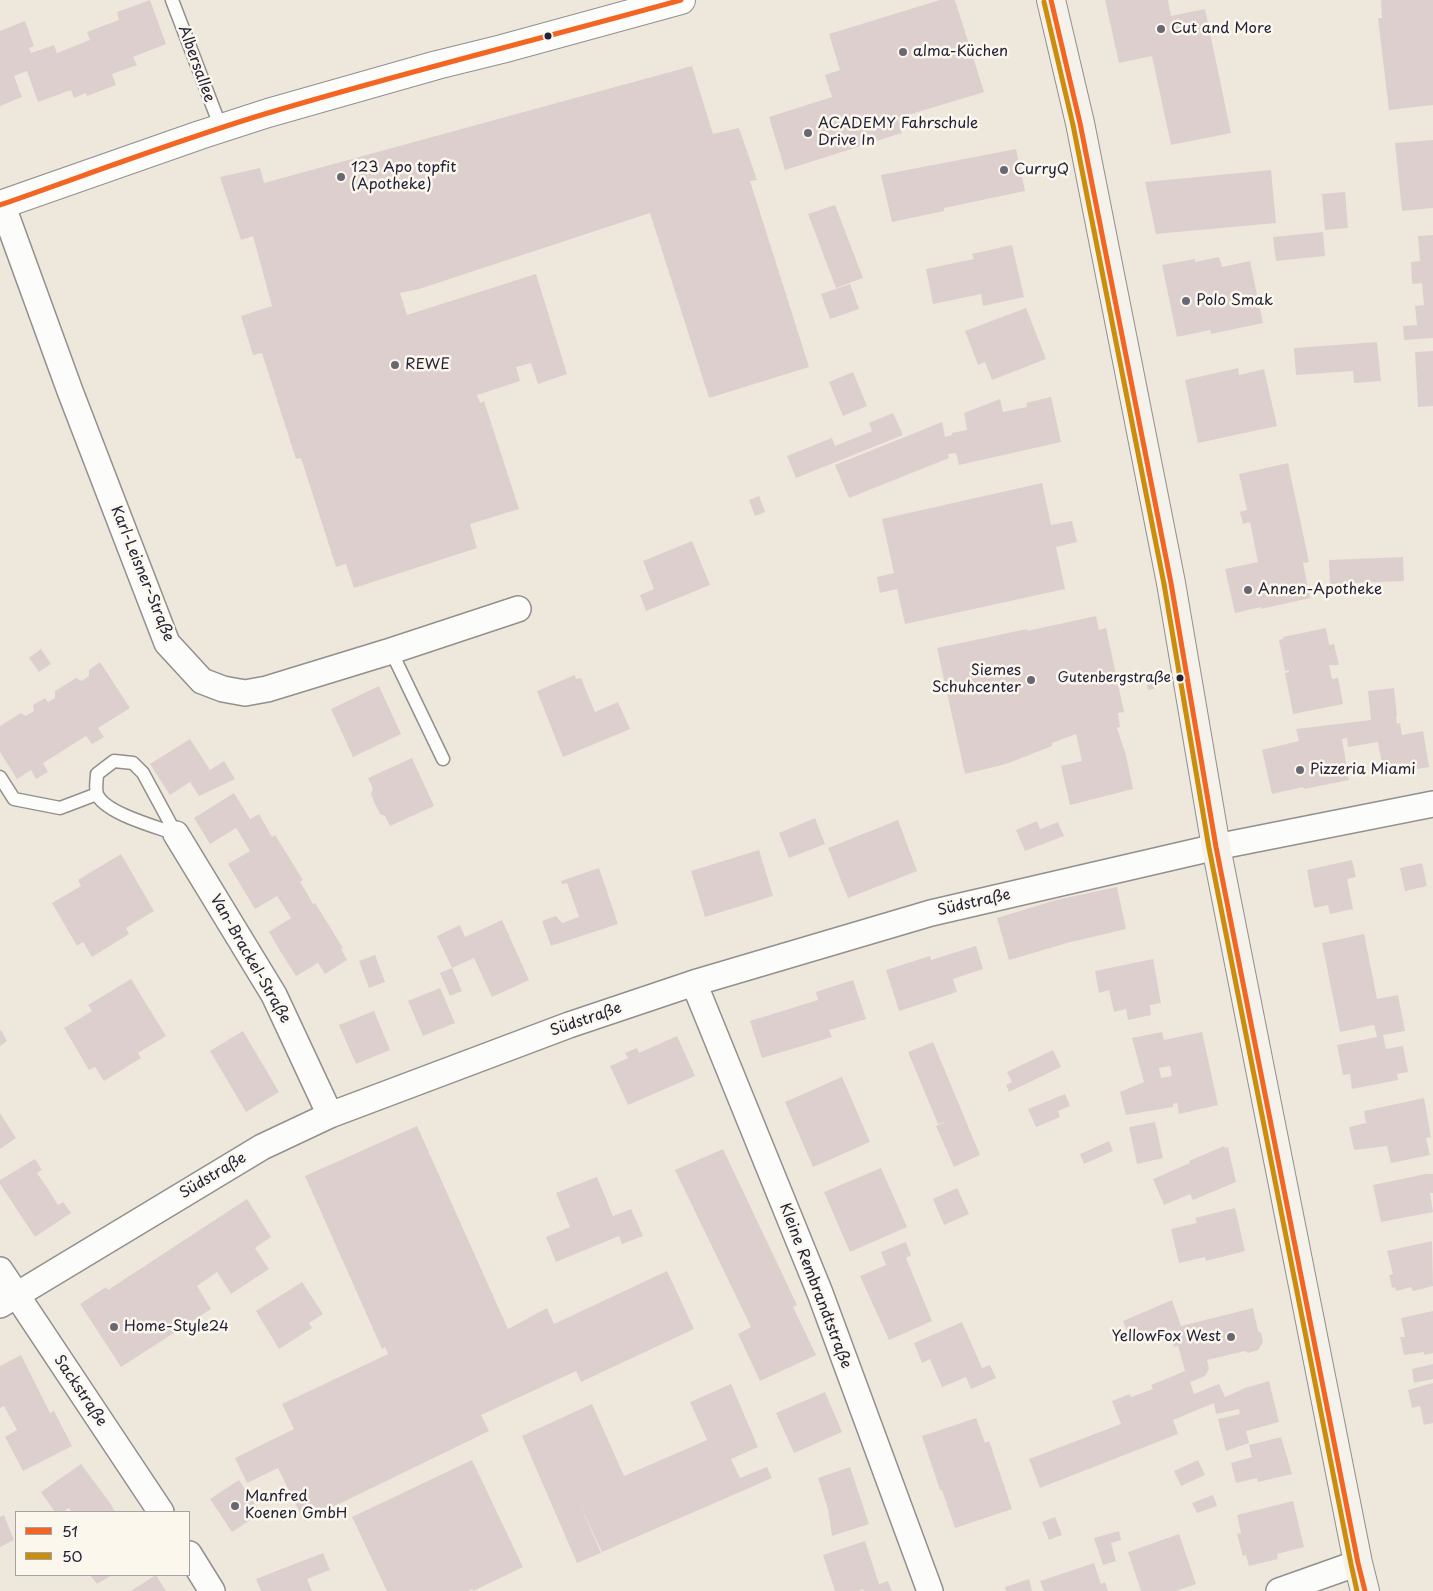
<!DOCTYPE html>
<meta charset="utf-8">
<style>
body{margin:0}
#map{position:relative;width:1433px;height:1591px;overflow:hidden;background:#eee8dc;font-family:"Playpen Sans",sans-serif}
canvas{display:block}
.legend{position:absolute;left:15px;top:1511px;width:175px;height:65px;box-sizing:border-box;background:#fbf7ec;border:1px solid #a4a2a5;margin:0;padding:6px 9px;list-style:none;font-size:15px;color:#22223b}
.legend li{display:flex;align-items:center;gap:10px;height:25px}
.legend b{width:25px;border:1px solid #a4a2a5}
</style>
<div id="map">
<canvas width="1433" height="1591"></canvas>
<ul class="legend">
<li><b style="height:6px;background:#f26522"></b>51</li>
<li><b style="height:6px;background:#cc8c0c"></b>50</li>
</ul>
</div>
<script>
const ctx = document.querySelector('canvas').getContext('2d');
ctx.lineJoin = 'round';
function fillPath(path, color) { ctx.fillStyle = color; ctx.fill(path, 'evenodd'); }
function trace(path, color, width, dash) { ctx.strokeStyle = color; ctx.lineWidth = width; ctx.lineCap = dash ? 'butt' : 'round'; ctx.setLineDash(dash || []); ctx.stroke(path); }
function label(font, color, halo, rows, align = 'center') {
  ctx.font = font + ' "Playpen Sans",sans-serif'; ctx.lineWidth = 5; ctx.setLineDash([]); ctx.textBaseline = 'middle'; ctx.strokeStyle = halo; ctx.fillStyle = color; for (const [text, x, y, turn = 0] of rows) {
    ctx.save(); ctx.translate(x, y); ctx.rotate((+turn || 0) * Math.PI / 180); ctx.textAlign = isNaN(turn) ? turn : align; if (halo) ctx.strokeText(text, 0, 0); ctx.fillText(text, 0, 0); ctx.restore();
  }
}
fillPath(new Path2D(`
 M150,0L166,44L133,57L137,65L112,74L116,85L87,96L86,93L74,98L71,90L38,102L27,71L14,76L22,97L0,106V31L25,21L34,46L29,48L31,53L54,45L57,53L90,40L87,32L119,20L117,12Z
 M940,0H955L984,92L898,118L902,133L785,170L769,117L832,97L825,75L840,70L829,34Z
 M1105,0H1168L1171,16L1205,9L1231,133L1171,145L1152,56L1119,63Z
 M1381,0H1433V105L1389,110L1378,18H1382Z
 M692,66L713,134L739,128L757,180L750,181L809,367L709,398L650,213L419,289L400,293L407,315L536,274L567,374L538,384L531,363L516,367L520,381L477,395L480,403L484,401L519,509L470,524L477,548L354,588L346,564L336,567L301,458L296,459L262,353L253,355L241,316L272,306L253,236L241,240L220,177L260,168L264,183Z
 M1433,140V208L1402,211L1395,143Z
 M1016,149L1025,191L944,208V211L892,222L881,175Z
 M1271,170L1276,223L1156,234L1145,182Z
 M1345,192L1348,228L1325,230L1322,194Z
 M835,205L863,278L836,288L808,214Z
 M1323,232L1325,256L1276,261L1273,237Z
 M1433,235V338L1404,340L1403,326L1417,325L1415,306L1424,305L1422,283L1412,284V282L1411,262L1420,261L1418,236Z
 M1012,245L1024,297L983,306L981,294L933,304L926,269L974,259L972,254Z
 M1219,257L1222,267L1250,261L1263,323L1211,334L1210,330L1177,337L1162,265L1195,259V262Z
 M850,284L859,309L830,319L821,294Z
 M1026,308L1046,359L992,380L985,362L978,365L965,331Z
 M1377,342L1381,381L1354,383L1353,371L1296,375L1294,348Z
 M1433,351V406L1418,407L1415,352Z
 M1238,368L1239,375L1264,369L1277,426L1198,443L1185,380Z
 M853,372L867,406L843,416L829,382Z
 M1051,397L1061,442L959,465L956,453L948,454L949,458L849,498L835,465L942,422L945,437L952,435V433L967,430L964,413L1000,399L1003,412L1027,407L1026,403Z
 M893,413L903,435L796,478L787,456L832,438L835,446L872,431L869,423Z
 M1288,463L1309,562L1303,563L1310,598L1261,609V607L1235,613L1225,569L1258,562L1250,522L1243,524L1240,512L1247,510L1239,474Z
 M1042,483L1051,525L1072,521L1077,542L1056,547L1065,589L905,624L897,589L880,593L877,577L894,573L882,519Z
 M759,496L765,512L755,516L749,500Z
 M692,541L710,585L646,611L640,595L654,589L643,561Z
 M1403,557L1404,581L1330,584L1329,560Z
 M1096,616L1099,630L1106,628L1124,712L1118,713L1120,727L1117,728L1126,755L1133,789L1070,805L1061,766L1082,761L1076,734L1052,743V746L1006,764L965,774L937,648L1027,629V631Z
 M1326,628L1329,645L1334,644L1339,665H1329L1332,679L1338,678L1343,704L1293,714L1285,673L1289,672V670L1285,671L1279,640L1283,639V637Z
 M41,649L51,664L39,672L29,658Z
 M100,662L130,708L98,728L104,737L92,744L86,736L43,763L48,772L36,779L31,770L17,779L0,752V726L21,713L26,716L34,711L33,705L45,698L48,702L55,698V691L76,678L82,681L89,676V670Z
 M575,675L576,679L581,678L595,712L618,702L630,729L563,757L537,691Z
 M1153,678L1154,689L1148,690L1146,680Z
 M379,686L401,734L353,757L331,709Z
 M1394,688L1397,716L1396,717L1397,724L1400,723L1402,735L1423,731L1429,767L1384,775L1378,742L1348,747L1347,738L1342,739L1349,780L1304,789L1303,787L1272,794L1262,750L1299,741L1296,729L1371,720L1368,691Z
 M190,739L210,770L224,761L235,779L199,796L190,782L170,795L150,764Z
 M412,758L434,806L390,826L385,816L380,814L375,804L371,794L373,789L368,778Z
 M234,793L250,819L259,814L272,837L275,835L303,880L300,882L307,893L313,904L315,903L343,948L341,949L347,960L325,974L318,963L296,976L282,954L269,932L291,918L277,896L255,909L228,864L250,851L236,828L210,844L194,818Z
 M815,818L825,844L789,858L779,833Z
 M898,820L917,871L848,898L828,848Z
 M1037,821L1040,829L1058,822L1064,836L1025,851L1016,830Z
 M759,850L773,896L705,917L691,871Z
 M121,854L154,911L126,928L129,934L92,957L83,942L77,946L52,903L81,886L78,880Z
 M1352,860L1356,877L1347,879L1353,909L1330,914L1328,905L1314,908L1307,870Z
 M1422,863L1427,886L1405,891L1400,868Z
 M599,868L618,924L551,946L542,921L556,916L562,923L579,917L567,883L562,884L561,881Z
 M1117,887L1126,929L1067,943L1009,960L997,918L1056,900Z
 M502,920L529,980L492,997L474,958L452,968L462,991L450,996L440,973L452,968L437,936L460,925L465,937Z
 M1364,934L1377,999L1398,995L1405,1031L1383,1035L1386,1049L1403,1046L1408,1072L1397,1074L1398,1080L1352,1089L1350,1074L1343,1075L1337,1045L1377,1037L1374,1025L1340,1032L1322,943Z
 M976,946L983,969L953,979L957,992L899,1011L886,970L930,956L931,960Z
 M375,955L385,982L369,988L359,961Z
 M1153,959L1161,1003L1150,1005L1151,1015L1128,1020L1126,1009L1114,1012L1109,990L1099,993L1095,971Z
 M131,979L166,1036L138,1053L141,1058L104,1081L95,1067L89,1070L64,1028L92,1011L88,1005Z
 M853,980L866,1019L829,1030L832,1037L762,1058L750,1021L818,1000L816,992Z
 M440,988L455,1023L423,1036L408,1001Z
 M374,1011L390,1050L356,1064L339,1025Z
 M1,1030L7,1041L0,1046V1031Z
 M243,1031L279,1092L246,1112L210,1051Z
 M1162,1032L1164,1040L1202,1032L1218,1105L1179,1114L1177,1103L1173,1104V1107L1126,1115L1120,1092L1144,1082L1132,1038ZM1170,1066L1172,1076L1161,1078L1159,1068Z
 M677,1036L695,1076L628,1105L610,1066L628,1058L625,1053L637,1048L639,1053Z
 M933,1042L980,1155L954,1167L936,1126L947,1121L938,1124L908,1052Z
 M1053,1050L1061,1067L1009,1092L1006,1085L1012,1082L1007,1072Z
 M842,1077L870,1142L813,1167L785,1102Z
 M1065,1094L1070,1106L1058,1111L1060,1117L1036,1127L1028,1109Z
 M1424,1098L1431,1137L1426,1138L1430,1155L1391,1163L1387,1146L1354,1150L1349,1127L1366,1123L1364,1111Z
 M0,1113L16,1138L0,1149Z
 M1155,1122L1163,1158L1137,1164L1129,1127Z
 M417,1126L508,1329L547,1308L554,1324L667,1271L694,1329L581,1382L576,1371L481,1415L489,1431L304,1521L278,1468L247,1483L235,1458L294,1429L282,1404L388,1354L385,1347L382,1349L305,1176Z
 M1109,1141L1113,1151L1084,1164L1080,1154Z
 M1224,1146L1225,1148L1228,1147L1236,1182L1193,1200L1190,1194L1164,1205L1153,1179L1190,1163L1189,1161Z
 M723,1149L797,1305L793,1307L816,1355L760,1381L738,1334L751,1327L675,1170Z
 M35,1159L42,1170L37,1173L48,1189L58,1205L63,1202L71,1213L35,1237L0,1184V1180Z
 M881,1168L907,1227L850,1252L824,1192Z
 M1426,1174H1433V1193H1430L1433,1212L1381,1222L1373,1185Z
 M597,1177L613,1216L631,1209L643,1236L622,1244L619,1236L556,1262L546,1237L570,1227L556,1193Z
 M957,1188L969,1214L944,1225L933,1199Z
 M247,1199L271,1237L255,1248L269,1269L231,1294L217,1272L197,1286L211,1309L121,1367L80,1304L106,1287L108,1290Z
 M1235,1208L1245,1251L1206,1261L1205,1257L1179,1263L1171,1229L1197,1223L1195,1218Z
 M1432,1241L1433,1286L1413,1291L1411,1287L1396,1291L1395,1287L1392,1288L1389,1275L1393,1274L1387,1251Z
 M906,1242L911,1255L906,1258L932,1321L889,1340L860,1276L886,1265L881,1252Z
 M302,1282L323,1314L309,1323L312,1328L279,1349L256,1311Z
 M1172,1300L1181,1326L1253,1308L1258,1331L1261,1333L1263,1342L1258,1350L1248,1353L1245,1351L1207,1360L1209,1369L1205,1376L1190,1382L1194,1394L1219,1384L1225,1397L1245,1388L1269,1381L1279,1422L1246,1431L1249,1443L1226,1451L1218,1419L1240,1414L1239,1409L1216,1414L1214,1403L1173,1420L1178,1434L1040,1488L1029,1459L1121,1424L1112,1401L1130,1394L1131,1397L1153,1389L1151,1385L1185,1371L1178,1346L1174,1347L1170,1332L1132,1344L1123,1321Z
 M1433,1311V1353L1424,1355V1352L1404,1355L1400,1337H1405L1401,1318Z
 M962,1322L982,1368L990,1365L996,1378L971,1389L966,1377L942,1387L930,1359L922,1363L914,1343Z
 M21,1355L50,1413L54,1411L72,1446L23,1471L5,1437L17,1430L4,1406L0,1408V1366Z
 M1433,1364V1379L1414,1383L1412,1369Z
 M1433,1383V1423L1424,1425L1420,1406L1412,1408L1408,1390Z
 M731,1384L758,1447L731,1459L740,1478L767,1467L772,1478L602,1552L579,1503L601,1553L577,1563L522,1436L592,1404L624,1476L707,1440L690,1402Z
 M825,1392L842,1432L794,1453L776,1413Z
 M976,1418L985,1443L989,1441L1012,1509L955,1528L942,1490H940L922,1436Z
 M1281,1437L1292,1474L1258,1482L1257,1478L1236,1483L1231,1463L1252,1457L1249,1445Z
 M472,1460L523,1567L473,1591L472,1589L468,1591H387L352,1517Z
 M1198,1460L1205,1475L1181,1486L1174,1471Z
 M81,1464L110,1503L115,1512H72L69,1508L63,1512H55L41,1492Z
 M850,1467L869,1524L832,1536L828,1509L818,1478Z
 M239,1480L261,1513L232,1532L210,1499Z
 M1213,1495L1217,1506L1197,1513L1192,1503Z
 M1293,1501L1304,1547L1277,1554L1278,1559L1249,1566L1246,1555L1243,1556L1237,1534L1241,1533L1237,1515Z
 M4,1515L14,1540L0,1547V1517Z
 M1055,1517L1062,1535L1049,1540L1042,1522Z
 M1119,1531L1121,1540L1111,1543L1116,1561L1103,1565L1094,1538Z
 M1179,1534L1196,1584L1176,1591H1141L1128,1552Z
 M865,1541L879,1584L888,1581L892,1591H864L863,1589L859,1591H835L823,1555Z
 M323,1553L330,1570L307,1579L312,1591H261L256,1579Z
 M1094,1563L1101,1584L1105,1582L1108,1591H1044L1040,1581Z
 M90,1575H112L97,1584Z
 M156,1575L166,1591H131Z
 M1029,1579L1032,1591H1006L1005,1587Z`), '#ddcfce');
const service = new Path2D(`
 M172,0L221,128
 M391,651L443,759
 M114,761L133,763L143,773L176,834C157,827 104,813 97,794C95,788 97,779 97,774Z
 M0,777L14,799L60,808L97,794`);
const minor = new Path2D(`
 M2,204L70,391L167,643L202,681L223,689L245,693L267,689L391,651L518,609
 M176,834L274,995L330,1115
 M694,983L820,1293L930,1591
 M0,1270L161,1512
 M0,1305L262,1147L330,1115L569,1025L694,983L931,913L1216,847L1433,804
 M189,1554L212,1591
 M1279,1591L1358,1563`);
const tertiary = new Path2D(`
 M0,205L200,135L268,113L437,65L502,49L681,0`);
const secondary = new Path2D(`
 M1051,0L1080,123L1171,583L1216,847L1358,1563L1365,1591`);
trace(service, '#928f8d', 15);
trace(minor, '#928f8d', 28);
trace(tertiary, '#928f8d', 30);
trace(secondary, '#928f8d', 30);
trace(service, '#fcfcfa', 12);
trace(minor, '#fcfcfa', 25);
trace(tertiary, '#fcfcfa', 28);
trace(secondary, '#f5f1eb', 28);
trace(new Path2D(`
 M1051,0L1080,123L1171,583L1216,847L1358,1563L1365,1591
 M0,205C89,174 178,140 268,113C405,72 544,38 681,0`), '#f26522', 5);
trace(new Path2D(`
 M1044,2L1073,125L1164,584L1209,848L1351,1564L1357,1591`), '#cc8c0c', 5);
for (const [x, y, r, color] of [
 [1161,29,5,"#696773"],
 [548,36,4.5,"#22223b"],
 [903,52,5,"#696773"],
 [808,133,5,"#696773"],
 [1004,170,5,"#696773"],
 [341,177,5,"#696773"],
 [1186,301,5,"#696773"],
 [395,365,5,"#696773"],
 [1248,590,5,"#696773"],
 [1180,678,4.5,"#22223b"],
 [1031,680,5,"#696773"],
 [1300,770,5,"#696773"],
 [114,1327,5,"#696773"],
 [1231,1337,5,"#696773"],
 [235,1506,5,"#696773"]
]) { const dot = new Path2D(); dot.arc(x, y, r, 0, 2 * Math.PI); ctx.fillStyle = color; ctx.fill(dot); trace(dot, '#fbf7ec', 2); }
label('14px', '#22223b', '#fbf7ec', [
 ["Gutenbergstraße",1171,678]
], 'right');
label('15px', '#22223b', '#fbf7ec', [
 ["Cut and More",1171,29],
 ["alma-Küchen",913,52],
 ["ACADEMY Fahrschule",818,124],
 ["Drive In",818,141],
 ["123 Apo topfit",351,168],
 ["(Apotheke)",351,185],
 ["CurryQ",1014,170],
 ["Polo Smak",1196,301],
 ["REWE",405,365],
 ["Annen-Apotheke",1258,590],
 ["Siemes",1021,671,"right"],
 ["Schuhcenter",1021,688,"right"],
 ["Pizzeria Miami",1310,770],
 ["Home-Style24",124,1327],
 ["YellowFox West",1221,1337,"right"],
 ["Manfred",245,1497],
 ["Koenen GmbH",245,1514]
], 'left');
label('15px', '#22223b', '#fbf7ec', [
 ["Albersallee",196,64,70],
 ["Karl-Leisner-Straße",142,574,68],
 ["Südstraße",974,903,-13],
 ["Van-Brackel-Straße",250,959,60],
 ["Südstraße",586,1020,-19],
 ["Südstraße",213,1176,-31],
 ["Kleine Rembrandtstraße",815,1286,69],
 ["Sackstraße",80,1391,56]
]);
</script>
